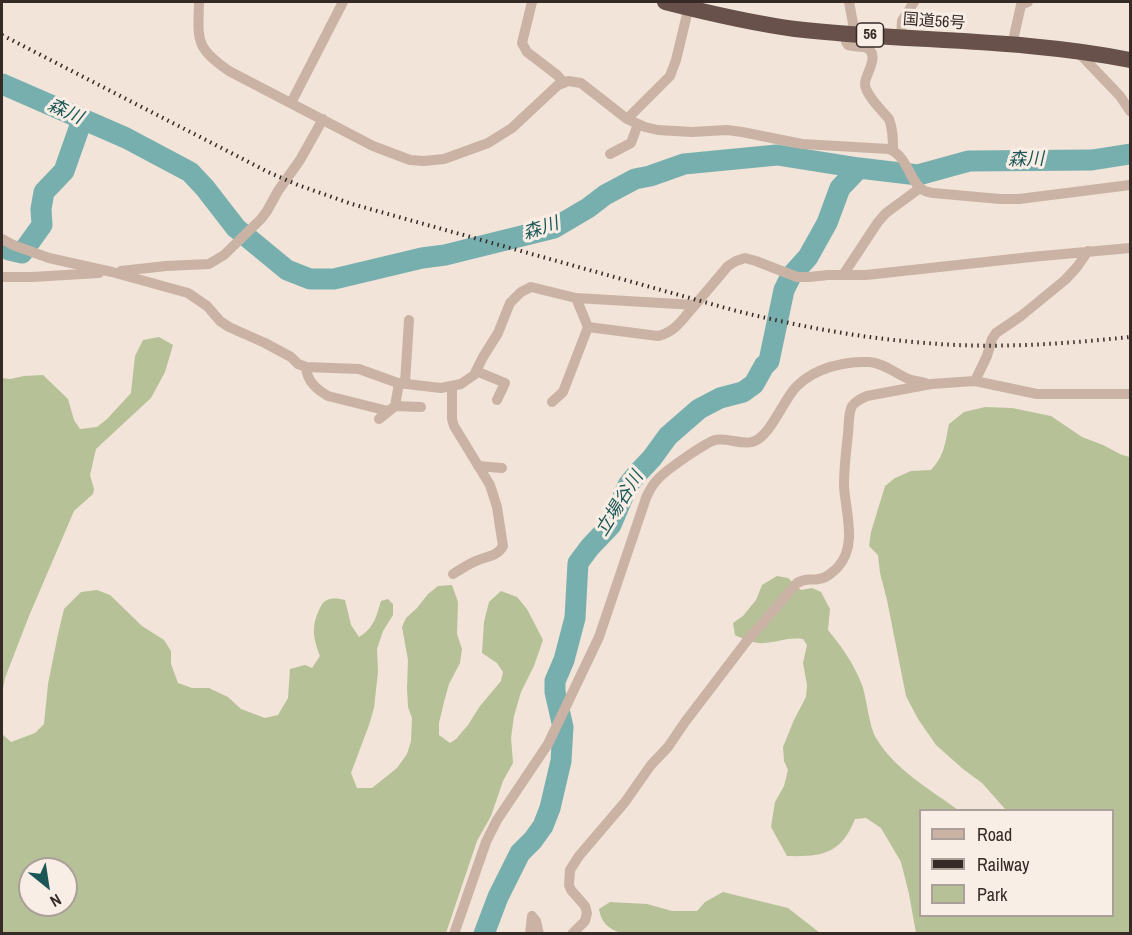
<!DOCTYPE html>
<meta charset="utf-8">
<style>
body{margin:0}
#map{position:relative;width:1132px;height:935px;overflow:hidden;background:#f2e4d8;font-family:"Archivo Narrow",sans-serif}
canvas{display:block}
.frame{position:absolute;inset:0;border:3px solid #352a26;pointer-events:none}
.legend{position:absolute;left:919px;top:809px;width:195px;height:108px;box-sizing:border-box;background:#f9eee5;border:2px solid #aba099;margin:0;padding:8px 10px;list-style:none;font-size:18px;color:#352a26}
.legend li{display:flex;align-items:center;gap:12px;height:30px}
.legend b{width:30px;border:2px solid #aba099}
.north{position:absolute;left:18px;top:857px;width:60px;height:60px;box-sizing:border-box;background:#f9eee5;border:2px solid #aba099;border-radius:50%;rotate:150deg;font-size:16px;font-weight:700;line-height:24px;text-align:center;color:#352a26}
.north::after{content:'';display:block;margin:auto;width:21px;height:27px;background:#1b5757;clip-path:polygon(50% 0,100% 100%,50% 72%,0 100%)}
</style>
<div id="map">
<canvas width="1132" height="935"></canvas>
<div class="frame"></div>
<ul class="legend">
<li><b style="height:8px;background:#cab3a4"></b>Road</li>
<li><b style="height:8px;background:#352a26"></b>Railway</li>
<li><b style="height:16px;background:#b6c198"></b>Park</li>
</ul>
<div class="north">N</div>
</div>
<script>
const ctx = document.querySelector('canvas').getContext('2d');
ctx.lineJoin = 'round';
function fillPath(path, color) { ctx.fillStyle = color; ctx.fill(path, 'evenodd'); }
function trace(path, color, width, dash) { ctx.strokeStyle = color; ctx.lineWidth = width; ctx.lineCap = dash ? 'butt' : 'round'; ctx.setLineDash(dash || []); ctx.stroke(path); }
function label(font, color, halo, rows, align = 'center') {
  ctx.font = font + ' "Archivo Narrow","Noto Sans JP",sans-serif'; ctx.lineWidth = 6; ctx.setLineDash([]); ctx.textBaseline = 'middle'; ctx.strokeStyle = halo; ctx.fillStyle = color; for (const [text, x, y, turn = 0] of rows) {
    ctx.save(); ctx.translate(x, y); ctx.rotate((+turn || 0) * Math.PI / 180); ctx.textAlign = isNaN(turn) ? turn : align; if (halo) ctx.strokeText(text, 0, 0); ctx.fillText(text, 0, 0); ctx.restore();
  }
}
fillPath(new Path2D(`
 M159,337L173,345L165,372L151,398L96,449L90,475L94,489L93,494L74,511L29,616L5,678L2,694V378L10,379L24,376L43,375L68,399L74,420L80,429L97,427L107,419L131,393L135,356L143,340Z
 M985,407L1012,408L1051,416L1082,437L1103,445L1122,455L1130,457V933H916L909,894L901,862L881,828L866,818L855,819C841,854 822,857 787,856L771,827L775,802L784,786L788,770L784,761L783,747L794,720L806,697L807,685L803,663L807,645L803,639C787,637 779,642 764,643C755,644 743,639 735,635L733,623L743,616L756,600L762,585L777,576L788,578L801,590L812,588L821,592L830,609L828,630C842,647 854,664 862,685C867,699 869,726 876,738C895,770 930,789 958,810H920V916H1112V810H1006L982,783L963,769L936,745L918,719L906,696L887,600L880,573L878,555L869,546L871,532L885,486L895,478L911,471L931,470C945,455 945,443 949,424L964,412Z
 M452,585L458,602L457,634L462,649L460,663L449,684L444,702L439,723V735L450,743L456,739L468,725L480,706L501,681L503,672L497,663L482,653L484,622L489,602L501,591L517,597L527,609L543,640L534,666L521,692L514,716L511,738L513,763L503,781L491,816L477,841L446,933H2V734L11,742L35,733L44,724L48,684L58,634L64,609L81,592L97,590L110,595L142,626L164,640L171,651V664L178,683L192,688H209L228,697L241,709L265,718L278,715L288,698L290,669L305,665L312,668L320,656C313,638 311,626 320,608C322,603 325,600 330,599C335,598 341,599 345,600L351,625L359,637C374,628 376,617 381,601L388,599L393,604V615L383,631L377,649L378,672L374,708L369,725L351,773L357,788H372L397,768L407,754L411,741L412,718L408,707L407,688L408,660L402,627L406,618L417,608L428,594L438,586ZM30,869H66V905H30Z
 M723,892L788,908L820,933H621C608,929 601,922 599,909L610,902L647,904L672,911H697L705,902Z`), '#b6c198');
trace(new Path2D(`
 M2,84L126,138L190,172L205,188L236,228L287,270L310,279H334L422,258L445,255L554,228L588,208L605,195L635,179L650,176L684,164L777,155L859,168L918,175L969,161L1092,160L1130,154
 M2,246L9,250L22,253L42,225L41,209L44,192L64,171L82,120
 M484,934L498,897L520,853L533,840L543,826L550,808L561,761L563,727L555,692V681L564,660L575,618L578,563L590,547L611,525L628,485L636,475L652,458L668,436L699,409L720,398L743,392L754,384L764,366L769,361L784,290L791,276L808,257L827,223L840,188L859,168`), '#77afae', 21);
trace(new Path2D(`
 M199,2C198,41 195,47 229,71L373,146L410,160L424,161L444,159L488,143L512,128L558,85L568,81L581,83L627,119L645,127L658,130L692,132L727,130L742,132L802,144L889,149C908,156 910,183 923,190C924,191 932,193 933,193L1000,199H1019L1130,185
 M532,2L522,43L527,52L557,75L564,83
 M849,2L855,34
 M846,33V42L848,45C854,47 862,46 867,48C881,56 864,76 865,84C865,94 882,111 889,119C893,129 893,139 893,150
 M901,37L902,21L914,2
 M1012,45L1021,5L1028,2
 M1077,51L1120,96L1130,111
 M291,103L343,2
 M627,119L670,76L676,60L690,2
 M610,154L631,143L638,124
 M2,239L13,245L49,258L112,272L188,293L207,306L220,321L229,327L265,343L291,357L298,364L306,367L359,369L398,383L441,388L461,384L474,375L483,357L498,333L510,303L521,292L531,287L576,298L695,305L728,266L736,261L745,258L756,261L797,277H809L828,275H866L1031,257L1130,248
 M121,271L166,266L209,264L224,255L261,219L267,211L278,191L300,160L323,119
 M843,275L878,222L886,213L920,188
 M2,277H32L99,273
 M576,298L588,327L658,336C676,332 683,318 695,305
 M306,367C307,381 316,389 328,396L388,411
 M476,371L505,383L497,400
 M975,381L987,356L992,339L996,333L1021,316L1065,280L1077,267L1088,251
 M405,383L409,320
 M452,387V419L454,426L490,485L497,507L503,546C497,557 486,556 476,561C468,564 460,570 453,574
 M552,402L563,392L588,327
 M395,406L421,407
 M379,419L395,406L399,383
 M478,466L502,468
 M454,934L486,842L497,820L548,744L599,637L646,498C649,491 653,484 658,479C666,470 705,443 715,440C727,437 740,445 752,442C770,438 784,398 797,386C815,368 844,361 869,362C885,363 897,375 911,380C916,381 920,382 925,383
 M530,934L532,916L536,921L539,934
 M572,934L585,921L587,913L585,906L571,890L569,885L570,870L579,856L625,802L651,765L668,747L685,722L746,642L797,583C808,577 809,581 819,579C827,578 833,572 838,567C858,545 845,511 844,485C844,468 846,451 848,434C849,426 848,413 852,406C856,401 862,398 867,396L931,384L975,381L1037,394H1130`), '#cab3a4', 10);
trace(new Path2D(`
 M665,2C708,13 751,23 795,29C906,42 1020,38 1130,60`), '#67514a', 16);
trace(new Path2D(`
 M2,35L268,172L298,185L352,204L733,310C797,326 860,338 926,343C994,349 1063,344 1130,337`), '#352a26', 4, [1.5, 4.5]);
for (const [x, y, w] of [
 [870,35,27]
]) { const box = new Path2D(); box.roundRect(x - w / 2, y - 12, w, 24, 4.5); ctx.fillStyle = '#f9eee5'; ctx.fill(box); trace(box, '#352a26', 1.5); }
label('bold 15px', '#352a26', null, [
 ["56",870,35]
]);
label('16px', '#352a26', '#f9eee5', [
 ["国道56号",934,22,4]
]);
label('italic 18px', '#1b5757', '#f9eee5', [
 ["森川",65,112,24],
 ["森川",1026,160,-1],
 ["森川",541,229,-18],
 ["立場谷川",620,504,-58]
]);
</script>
